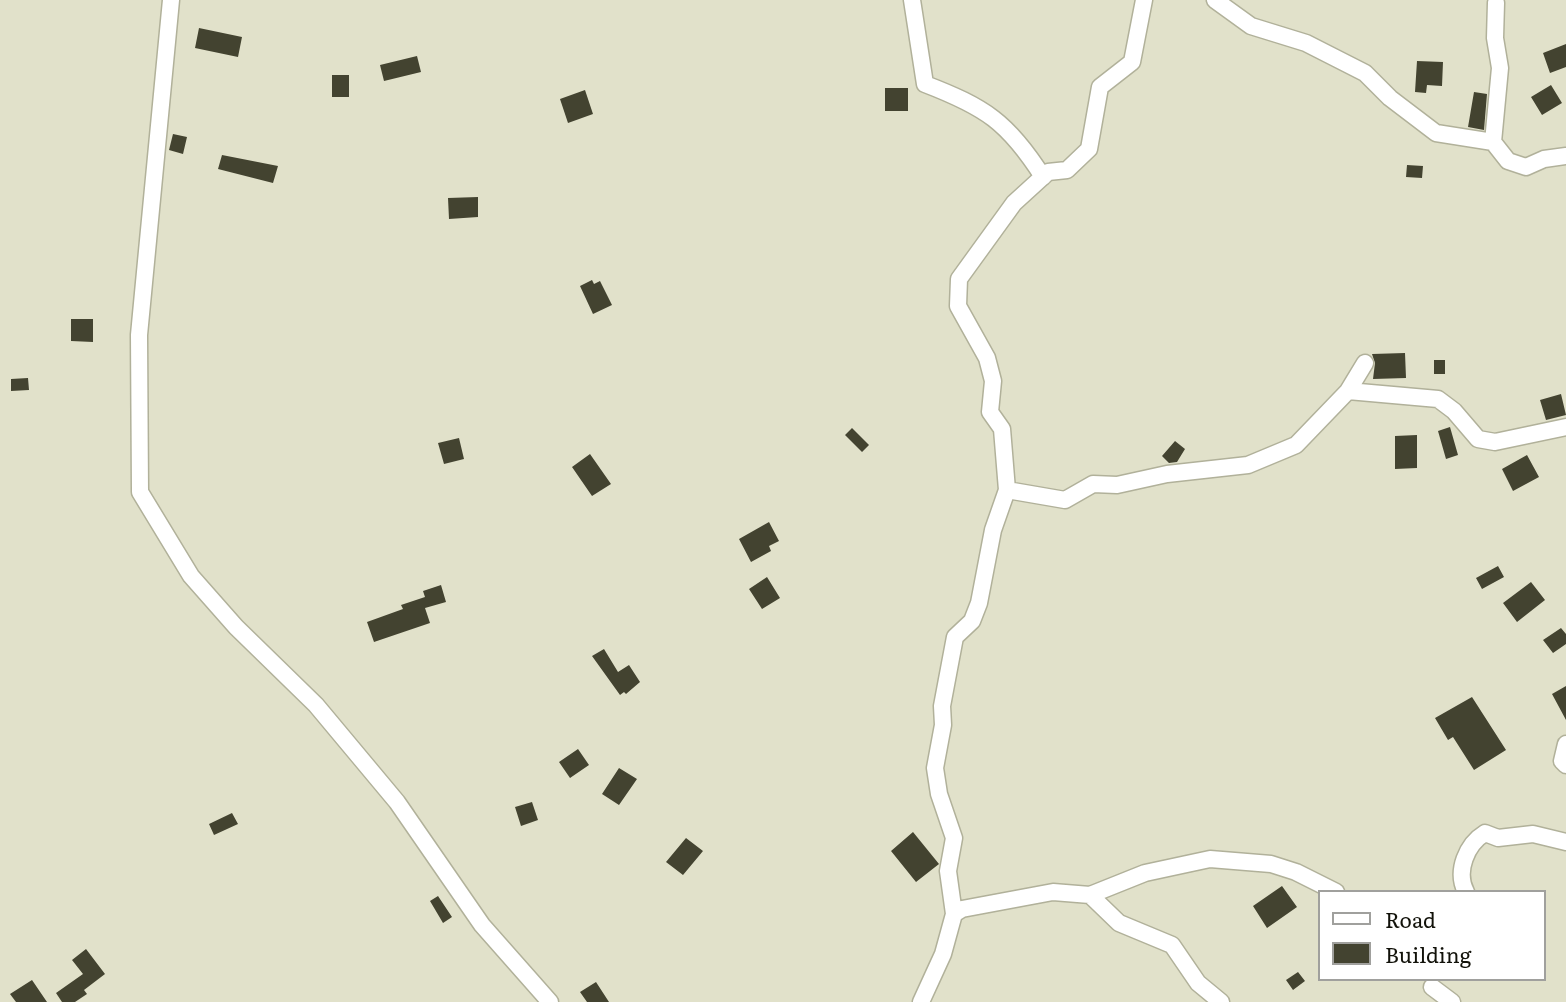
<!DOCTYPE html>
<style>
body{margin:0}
#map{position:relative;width:1566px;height:1002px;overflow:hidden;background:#e1e1ca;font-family:Literata,serif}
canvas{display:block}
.legend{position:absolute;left:1318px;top:890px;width:228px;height:91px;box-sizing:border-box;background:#fff;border:2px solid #a0a09d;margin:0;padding:9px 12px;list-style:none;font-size:21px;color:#12120a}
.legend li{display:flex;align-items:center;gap:14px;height:35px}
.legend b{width:35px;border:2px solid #a0a09d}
</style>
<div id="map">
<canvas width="1566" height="1002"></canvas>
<ul class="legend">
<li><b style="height:9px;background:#fff"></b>Road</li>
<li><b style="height:19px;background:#434330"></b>Building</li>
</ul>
</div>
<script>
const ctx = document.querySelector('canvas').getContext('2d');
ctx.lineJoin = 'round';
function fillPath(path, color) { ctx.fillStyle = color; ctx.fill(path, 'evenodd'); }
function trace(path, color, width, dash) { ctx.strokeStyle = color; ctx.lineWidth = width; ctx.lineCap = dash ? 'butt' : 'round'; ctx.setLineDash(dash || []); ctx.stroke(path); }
fillPath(new Path2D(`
 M199,28L242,37L238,57L195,48Z
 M1566,44V67L1550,73L1543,53Z
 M417,56L421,72L384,81L380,65Z
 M1417,61L1443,62L1442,86L1427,85L1426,93L1415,92Z
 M332,75H349V97H332Z
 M1551,85L1562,103L1542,115L1531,97Z
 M885,88H908V111H885Z
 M585,90L593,114L568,123L560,99Z
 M1474,92L1487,94L1484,130L1468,127Z
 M173,134L187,137L183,154L169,150Z
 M222,155L278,166L273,183L218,169Z
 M1407,165L1423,166L1422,178L1406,177Z
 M478,197V217L449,219L448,198Z
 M592,280L594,284L600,281L612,305L593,314L580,286Z
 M71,319H93V342L71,341Z
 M1405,353L1406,378L1373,379L1375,363L1372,354Z
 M1434,360H1445V374H1434Z
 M28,378L29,390L11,391V379Z
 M1561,394L1566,415L1546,420L1540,400Z
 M1450,427L1458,455L1446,459L1438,431Z
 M852,428L869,445L862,452L845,435Z
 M1417,435V468L1395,469V436Z
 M459,438L464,459L444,464L438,443Z
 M1175,441L1185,449L1177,462L1169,463L1162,456Z
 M590,454L611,484L592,496L572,467Z
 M1527,455L1539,477L1513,491L1502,469Z
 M769,522L779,541L769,546L771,551L751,562L739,539Z
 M1498,566L1504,577L1482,589L1476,578Z
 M767,577L780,598L762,609L749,589Z
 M1531,582L1545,600L1517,622L1503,603Z
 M441,585L446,602L425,608L430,623L374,642L367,622L403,609L401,605L425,597L423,591Z
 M1561,628L1566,634V644L1553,653L1543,640Z
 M604,649L618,672L629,665L640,682L626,694L624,692L620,695L592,656Z
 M1566,686V720L1552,694Z
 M1472,697L1506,750L1474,770L1453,737L1448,740L1435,718Z
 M578,749L589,765L570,778L559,762Z
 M619,768L637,779L619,805L602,794Z
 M532,802L538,820L521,826L515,807Z
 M232,813L238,824L214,835L209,824Z
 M913,832L939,864L916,882L891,851Z
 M686,838L703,851L683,875L666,862Z
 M1282,886L1297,907L1267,928L1253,906Z
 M438,896L452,917L443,923L430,901Z
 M86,949L105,974L84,990L87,994L75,1002H62L56,993L83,974L72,960Z
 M1298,972L1305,981L1293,990L1286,980Z
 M32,980L47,1002H16L10,994Z
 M596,982L609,1002H587L580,992Z`), '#434330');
const street = new Path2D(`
 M171,0L139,335L140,492L191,576L236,627L316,705L397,802L482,925L550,1002
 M912,0L925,84C985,107 1008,122 1043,177
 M1215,0L1251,26L1306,43L1365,73L1390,98L1436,133L1493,142L1508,161L1526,167L1544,159L1566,156
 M1493,142L1500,68L1495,38L1496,3
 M1348,391L1438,399L1454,411L1478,439L1495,442L1566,427
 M1007,490L1065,500L1093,484L1117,485L1167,474L1248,465L1296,445L1348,391L1365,363
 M1566,744L1562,761L1566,765
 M1466,892C1455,871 1467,844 1485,833L1498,838L1533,834L1566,842
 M1090,895L1119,923L1172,945L1198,983L1221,1002
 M954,914L948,871L954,838L939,794L935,768L943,725L942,706L955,637L972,621L979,603L993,530L1007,490L1002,429L990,412L993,381L987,358L958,306L959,279L1014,203L1048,172L1067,170L1089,149L1100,87L1132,62L1144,0
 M1432,987L1452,1002
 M921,1002L943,954L954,914L962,909L1053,892L1090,895L1145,873L1210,859L1271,864L1296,872L1336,892`);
trace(street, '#b1b19a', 19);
trace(street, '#fff', 16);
</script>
